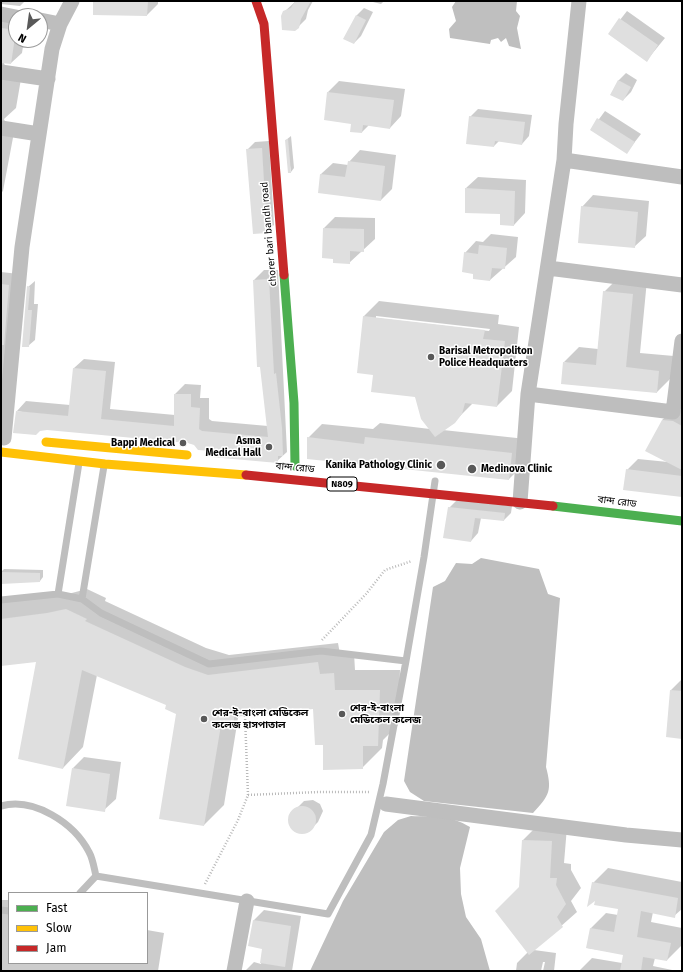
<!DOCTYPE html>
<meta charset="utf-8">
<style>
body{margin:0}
#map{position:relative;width:683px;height:972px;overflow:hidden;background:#fff;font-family:"Fira Sans",sans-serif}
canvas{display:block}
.frame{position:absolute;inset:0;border:2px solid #000;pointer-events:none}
.legend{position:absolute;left:8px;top:892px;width:140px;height:72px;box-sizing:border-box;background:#fff;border:1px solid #999;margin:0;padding:5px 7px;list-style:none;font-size:12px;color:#000}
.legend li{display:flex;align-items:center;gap:8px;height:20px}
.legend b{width:20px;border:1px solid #999}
.north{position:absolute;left:8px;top:8px;width:40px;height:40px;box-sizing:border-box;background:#fff;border:1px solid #999;border-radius:50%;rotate:209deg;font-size:11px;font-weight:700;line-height:16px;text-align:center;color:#000}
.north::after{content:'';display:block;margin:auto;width:14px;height:18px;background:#595959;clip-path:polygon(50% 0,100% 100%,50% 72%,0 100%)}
</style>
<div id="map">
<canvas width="683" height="972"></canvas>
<div class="frame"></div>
<ul class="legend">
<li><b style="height:5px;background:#4caf50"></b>Fast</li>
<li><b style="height:5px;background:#ffc107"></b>Slow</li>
<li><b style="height:5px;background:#c62828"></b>Jam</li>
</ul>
<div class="north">N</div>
</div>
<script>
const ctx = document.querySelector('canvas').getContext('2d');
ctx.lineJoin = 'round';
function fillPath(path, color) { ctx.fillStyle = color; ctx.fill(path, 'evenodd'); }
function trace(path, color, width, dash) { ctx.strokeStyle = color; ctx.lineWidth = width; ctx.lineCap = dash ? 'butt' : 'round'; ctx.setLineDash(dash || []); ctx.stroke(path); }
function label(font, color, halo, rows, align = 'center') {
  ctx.font = font + ' "Fira Sans","Noto Sans Bengali",sans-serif'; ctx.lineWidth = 3; ctx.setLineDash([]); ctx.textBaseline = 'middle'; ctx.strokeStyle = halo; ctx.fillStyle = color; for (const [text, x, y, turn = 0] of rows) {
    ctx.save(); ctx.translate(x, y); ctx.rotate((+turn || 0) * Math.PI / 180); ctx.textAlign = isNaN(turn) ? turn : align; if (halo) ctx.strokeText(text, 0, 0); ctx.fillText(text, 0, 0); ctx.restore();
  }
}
fillPath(new Path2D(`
 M456,1H517L516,11L520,16L517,28L521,49L509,46L506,38L501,42L498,38L491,40L490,44L450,38L449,29L456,21L452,7Z
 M481,558L539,569L548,594L560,598L546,767C552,790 550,795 533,813L424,801L410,792L404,781L433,587L445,581L456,563L472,564Z
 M411,816C433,817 450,815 470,827L460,868L461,894L466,917L481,939L490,971H310L343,901L384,832L398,820Z`), '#bfbfbf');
fillPath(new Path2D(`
 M1,1H25L20,6L1,4Z
 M94,1H158V4L147,15Z
 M296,1H313L308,10L306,19L295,30L284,12Z
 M369,1H384L381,4Z
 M364,8L373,12L361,36L354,43L345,38L357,15Z
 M627,11L665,38L647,60L609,34Z
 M1,15L16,18V40H24L22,53L11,63H4L6,69L22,73L16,108L4,119L6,124L15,127L3,191L1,193Z
 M626,73L637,80L631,92L623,100L618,81Z
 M339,81L405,89L401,116L390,128L369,125L362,132L351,131L352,123L328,92Z
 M478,109L532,115L529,136L522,144L499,141L494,146L470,117Z
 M605,111L641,134L627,152L591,130Z
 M291,136L294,168L291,172L286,140Z
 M269,141L274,225L266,232L247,150L255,142Z
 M360,150L396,155L392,189L381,200L319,192L321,174L333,163L348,165L349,162Z
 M478,177L526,180L525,213L514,225L501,213L466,188Z
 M593,195L649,201L646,236L634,247L582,207Z
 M335,217L375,218V239L349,263L334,258H323L324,228Z
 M491,234L518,237L516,257L490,280L474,273L465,253L476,241L483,242Z
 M264,270H278L287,452L277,461L212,450L194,444L17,411L26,401L70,405L74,368L84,359L115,362L110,409L175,415V394L185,384L201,385L200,398H209V419L212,421L268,426L254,280Z
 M1,272L19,274L1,425Z
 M619,277L647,280L640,353L674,356L672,377L657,392L564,362L579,347L598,349L604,292Z
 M35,281L34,304H38L35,340L28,346H23L28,287Z
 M379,301L499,315L498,324L519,327L512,391L497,406L473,403L454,422L443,430L526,439L523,465L509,479L308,438L322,424L373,429L380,423L430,429L415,396L374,374L364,316ZM376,316L490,329L489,331L376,318Z
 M674,409L682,410V496L627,470L638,459L668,462L662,420Z
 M457,500L512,506L511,513L504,520L481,518L478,533L471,541L449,508Z
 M4,569L43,570V577L40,581L1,583V572Z
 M87,589L106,598L105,601L206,648L229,655L338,643L340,654L354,653L355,670H400L398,725L383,740L382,748L362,768L324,743L314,708L241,715L238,718L224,805L204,825L177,713L168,704L97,675L83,747L63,768L37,661L1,665V602L68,594Z
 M682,679V738L671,690Z
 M84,757L121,762L116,799L104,810L73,768Z
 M313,800L320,804L323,811L318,822L310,830L302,833H298L291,827L289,819L290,815L304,801Z
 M538,825L567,827L564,863L571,864V870L581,888L571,901L577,912L534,950L556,953L554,971H543L545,962H543L541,971H516L517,963L528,952L520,887L523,840Z
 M608,868L682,882V909L674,916L653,912L651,922L682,928V945L667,960L655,958L653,966L677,971H579L592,958L622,963L624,954L587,948L591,928L606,913L618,915L619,908L596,899L593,883Z
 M1,900H9V963H147V930L164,933L158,971H1Z
 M264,910L301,916L292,971H245L254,962L261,964L263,948L254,920Z`), '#0003');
fillPath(new Path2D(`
 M93,1H148L147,16L93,15Z
 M295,1H311L301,19L299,28L295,31L282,30L281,16L283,11L291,8Z
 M356,15L366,20L354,44L343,39Z
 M619,18L658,45L647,62L608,34Z
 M1,28L16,30L11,64L1,63Z
 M618,80L631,87L623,101L610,95Z
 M327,92L394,100L390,129L363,125L362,133L350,132L351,124L324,120Z
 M469,116L525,122L522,145L495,141L494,147L466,144Z
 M597,118L635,142L627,154L590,130Z
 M288,139L291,173H288L285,140Z
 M262,148L267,233L253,234L246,149Z
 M348,161L385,166L381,201L318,193L320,174L345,177Z
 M465,188L515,191L514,226L500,225V214L465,213Z
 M581,206L638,212L635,248L578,243Z
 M323,228L364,229V252L350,251V264L333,263V259L322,258Z
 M479,245L507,248L505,269L492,268L490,281L473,279V274L462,272L464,252L478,254Z
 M269,279L274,374L276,373L282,428L283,456H278V463L211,457V451L198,450L194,445L188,443L47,430L40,431L36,435L13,433L16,411L68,416L73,368L106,371L101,419L174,426V394H191V407L200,408L199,429L202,431L268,437L260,367H257L253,280Z
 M1,284L9,285L4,345H1Z
 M27,286L30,287L28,310H32L29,347H22Z
 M603,291L633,294L626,367L659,371L657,393L561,384L563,362L596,365Z
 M363,316L485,330L483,339L505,341L497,407L465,403L462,414L455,423L435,437L421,419L415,397L371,392L373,375L357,373Z
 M662,420L673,421L682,426V470L645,451Z
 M307,437L364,444L365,437L512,453L509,480L307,459Z
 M626,469L682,476V497L623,490Z
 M448,507L505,513L504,521L475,518L471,542L443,538Z
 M1,572L40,573V582L1,584Z
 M66,609L87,619L85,621L185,667L208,675L318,662L320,674L334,673L335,690H380L378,746H363V769L323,770V745H315L313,709L234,717V724L221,725L204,826L159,819L176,714L165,709L166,705L82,670L63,769L18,759L36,662L1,666V619L47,613Z
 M670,690L682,691V739L666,737Z
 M72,768L110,774L105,812L66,806Z
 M288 820a14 14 0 1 1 28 0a14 14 0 1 1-28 0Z
 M522,840L552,841L550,878H557L556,885L566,904L557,917L563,927L529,955L495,911L519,887Z
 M592,882L678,898L675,918L641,911L637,937L671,943L667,961L643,957L641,971H620L623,955L586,948L590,928L614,932L618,909L594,905L595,901L587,907Z
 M253,920L291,926L285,967L260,963L262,949L248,946Z`), '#dfdfdf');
trace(new Path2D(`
 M322,640L366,594L385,570L412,561
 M248,795L319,792H370
 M205,884L238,820L248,795L245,716`), '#b9b9b9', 2.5, [1, 2]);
trace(new Path2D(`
 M104,466L82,599L101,613L209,664L321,651L406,661
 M58,594L82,599
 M1,600L58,594L79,463
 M1,806C34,797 74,823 89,852C93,859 94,868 96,876L80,893
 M96,876L328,914L371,835L383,784L406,661L424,557L435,481
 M1,910L9,911`), '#bebebe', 7);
trace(new Path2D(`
 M1,14L16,17
 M40,20L60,24
 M1,72L48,79
 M1,128L39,134
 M564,160L566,124L579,1
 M548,268L682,285
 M528,394L564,160L682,177
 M4,438L22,247L52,49L60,24L72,1
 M520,502L528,394L673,412L682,341
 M386,804L626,835L682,840
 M234,971L247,901`), '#bebebe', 15);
trace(new Path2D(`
 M284,275L294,403L295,466
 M553,506L682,521`), '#4caf50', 9);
trace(new Path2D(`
 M46,442L187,455
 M1,452L105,464L246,475`), '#ffc107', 9);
trace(new Path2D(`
 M256,1L264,24L284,275
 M246,475L553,506`), '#c62828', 9);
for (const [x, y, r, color] of [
 [431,357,4,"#595959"],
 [183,443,4,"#595959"],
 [269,447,4,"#595959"],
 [441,465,5,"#595959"],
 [472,469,5,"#595959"],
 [342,714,4,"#595959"],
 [204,719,4,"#595959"]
]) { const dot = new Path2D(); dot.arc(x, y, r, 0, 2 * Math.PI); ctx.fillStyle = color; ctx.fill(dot); trace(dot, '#fff', 1.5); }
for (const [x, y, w] of [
 [342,484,30]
]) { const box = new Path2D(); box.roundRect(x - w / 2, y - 7, w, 14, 3); ctx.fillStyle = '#fff'; ctx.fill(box); trace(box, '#000', 1); }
label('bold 9px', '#000', null, [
 ["N809",342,484]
]);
label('10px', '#000', '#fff', [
 ["chorer bari bandh road",269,234,-95],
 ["বান্দ রোড",295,468,5],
 ["বান্দ রোড",617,502,7]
]);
label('bold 10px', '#000', '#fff', [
 ["Barisal Metropoliton",439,351],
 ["Police Headquaters",439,363],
 ["Asma",261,441,"right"],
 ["Medical Hall",261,453,"right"],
 ["Bappi Medical",175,443,"right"],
 ["Kanika Pathology Clinic",432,465,"right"],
 ["Medinova Clinic",481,469],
 ["শের-ই-বাংলা",350,708],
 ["মেডিকেল কলেজ",350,720],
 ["শের-ই-বাংলা মেডিকেল",212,713],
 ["কলেজ হাসপাতাল",212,725]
], 'left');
</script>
